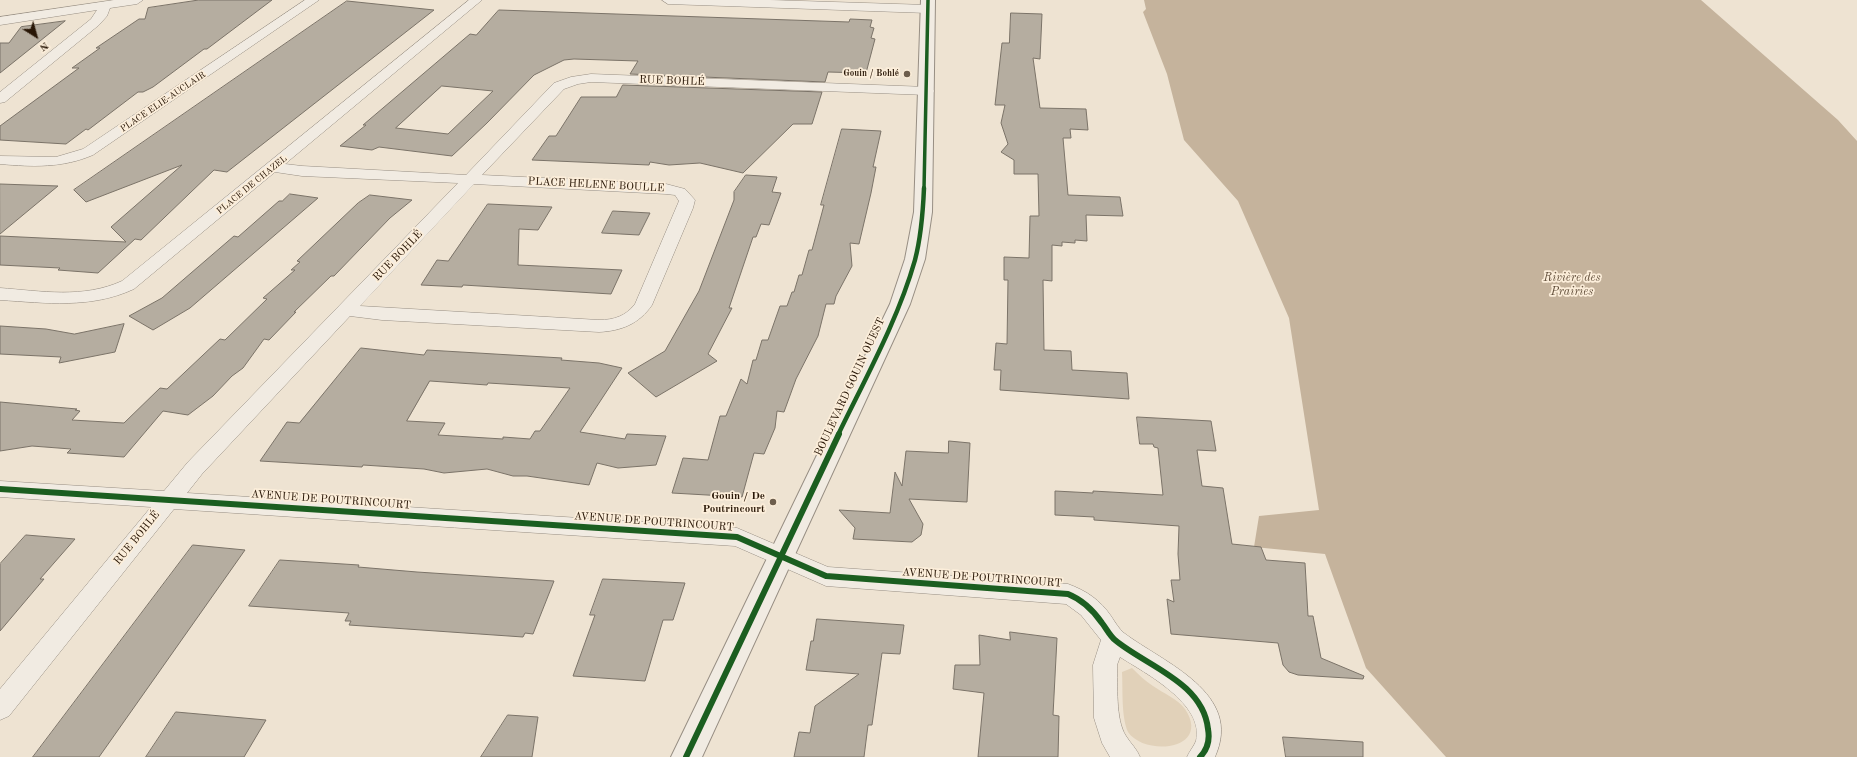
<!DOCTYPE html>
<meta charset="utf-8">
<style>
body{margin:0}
#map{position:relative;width:1857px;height:757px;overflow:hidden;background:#eee3d2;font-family:"Old Standard TT",serif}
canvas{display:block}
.north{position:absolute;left:16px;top:16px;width:40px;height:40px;-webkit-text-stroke:3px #fceeda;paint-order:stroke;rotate:143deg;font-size:11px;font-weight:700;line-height:16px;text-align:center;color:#281606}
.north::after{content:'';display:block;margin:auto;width:14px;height:18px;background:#281606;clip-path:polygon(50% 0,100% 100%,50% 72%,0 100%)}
</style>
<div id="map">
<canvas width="1857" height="757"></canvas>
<div class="north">N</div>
</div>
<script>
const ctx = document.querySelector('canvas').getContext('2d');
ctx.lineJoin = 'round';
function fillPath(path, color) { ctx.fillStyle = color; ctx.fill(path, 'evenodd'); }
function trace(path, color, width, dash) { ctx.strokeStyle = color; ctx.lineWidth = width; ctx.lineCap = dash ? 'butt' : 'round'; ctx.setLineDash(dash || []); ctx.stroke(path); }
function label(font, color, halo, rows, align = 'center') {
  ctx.font = font + ' "Old Standard TT",serif'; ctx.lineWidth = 3.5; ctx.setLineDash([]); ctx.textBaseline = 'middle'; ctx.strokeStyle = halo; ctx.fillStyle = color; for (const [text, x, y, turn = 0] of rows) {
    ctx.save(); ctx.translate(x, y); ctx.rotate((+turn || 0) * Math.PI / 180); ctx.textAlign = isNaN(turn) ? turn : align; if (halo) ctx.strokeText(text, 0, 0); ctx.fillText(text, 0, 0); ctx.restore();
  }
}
fillPath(new Path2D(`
 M1132,668C1139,675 1145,681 1153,686C1163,693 1178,699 1185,709C1212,750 1145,757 1128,732C1121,716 1123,689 1122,672Z`), '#e1d1b9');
fillPath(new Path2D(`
 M1144,0H1701L1838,120L1857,141V757H1446L1366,668L1325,554L1254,547L1259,516L1319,510L1289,318L1238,201L1184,140L1167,74L1143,12L1146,9Z`), '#c5b39c');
const building = new Path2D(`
 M199,0H272L207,49H204L153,87L143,92H138L88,130L86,129L66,144L0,140V126L79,68H72L100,48H96L139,19H145L148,8Z
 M347,1L434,10L227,172L214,170L141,240L135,239L98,273L58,270L60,268L0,265V236L126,242L111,227L182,165L86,202L74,190Z
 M499,10L849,22L850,19L872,20L870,27L874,28L871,38L875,39L866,73L828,72L825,82L630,74L638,61L574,59L564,60L534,75L487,123L452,156L379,147L372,150L340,146L366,125H363L470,34L476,35ZM442,86L493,91L448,134L396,128Z
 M1011,13L1042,14L1040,59L1033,58L1040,108L1086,109L1088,130L1070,129L1071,138H1063L1068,195L1120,197L1123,216L1086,215L1087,241L1075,240V243L1062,242V246L1052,245V281L1043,280L1044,350L1071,351L1072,370L1127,373L1129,399L1000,390L1001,370H994L996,343L1007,344L1008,280H1004V257L1029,258L1030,216H1039L1038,174H1014V160L1001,152L1008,144L1001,123L1005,105H995L1002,43H1009Z
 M65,21L0,73V43H9L21,27Z
 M623,85L822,92L812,124H793L743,173L700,163L669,165L650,162L649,165L532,160L549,136H556L581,97H616Z
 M842,129L881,131L873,167H876L871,193L859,244L850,243L852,266L836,296L834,304H826L818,336L796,379L784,412L777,411L775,428L764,454L754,453L742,497L672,493L683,458L708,460L720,416H726L741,379L747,384L753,360H756L762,340H768L780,306H787L792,292H794L799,275H802L809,250H812L824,205H821Z
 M746,175L777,177L772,192L781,193L769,225L761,224L756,237H753L729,308H732L708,354L717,361L656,397L628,373L665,351L699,291L734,200V192Z
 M0,184L58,186L0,234Z
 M290,194L318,198L190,308L153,330L129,316L162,298L234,236L238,237L279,201H282Z
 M370,195L412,200L390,218L334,276H331L294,312H296L269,340L264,339L243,368L232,376L213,396L188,415L163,411L124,457L67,453L71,449L32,446L0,451V402L77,409L75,410L80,411L72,420L124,423L160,388L167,389L220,339L225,340L267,299L263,298L295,270H291L300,262L297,261L358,203Z
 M488,204L552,207L538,230L519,229L518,265L622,270L611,294L463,285L462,287L421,285L437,260L448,261Z
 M613,211L650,213L639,235L602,233Z
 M124,324L115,352L59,363L61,357L0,354V326L46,329L74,334Z
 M361,348L424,355L427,350L562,358L561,360L599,363L622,368L580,432L625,439L627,434L666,436L656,465L618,468L597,463L589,485L527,476H513L487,469L444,473L424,469L363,465L362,467L260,461L287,422L299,423ZM430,381L487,385L488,383L570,388L540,431H535L530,439L503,437V439L438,435L445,423L407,421Z
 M1137,417L1211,421L1216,451L1197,450L1202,486L1223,488L1232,544L1261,547L1266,560L1305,563L1308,616H1313L1321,658L1364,676L1363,679L1298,675L1289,672L1283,665L1278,643L1171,634L1167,599L1174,602L1171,580H1180L1178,554L1179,526L1094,520V517L1055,515V491L1093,493V491L1163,495L1158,448L1154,447L1153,444H1140Z
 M949,441L970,443L967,502L909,499L923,524L921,535L912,542L853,539L855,528L839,510L890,513L895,472L902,486L906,451L948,453Z
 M26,535L75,539L40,579H44L0,631V564Z
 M193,545L245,550L99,757H33Z
 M280,560L359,565L358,567L417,572L554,581L533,634L525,633L523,637L349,625L351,621H345L349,613L249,606Z
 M603,579L685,583L673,620H663L645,681L573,676L595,615H590Z
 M817,619L904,625L900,654L882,653L872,725H868L864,757H794L799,732L810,733L815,706L859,674L806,670L811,641H813Z
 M1010,632L1057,638L1053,715L1059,716L1058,757H978L984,693L953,689L955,665H980L979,635L1010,640Z
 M176,712L266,720L244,757H146Z
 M508,715L538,717L532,757H481Z
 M1283,737L1363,742V757H1286Z`);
fillPath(building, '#b5ada0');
trace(building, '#7b7368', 1);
const minor = new Path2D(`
 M114,0H143L137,4L110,8L107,16L99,25L5,102L0,103V92L91,19L97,10L0,25V17Z
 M305,0H319L93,155C63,168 33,167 0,164V156L56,157L83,149Z
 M469,0H482L285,164L302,166L466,175L554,83L571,77L591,74L927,87L932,88L934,91L932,94L927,95L591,82L578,84L564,89L482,175L666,184L685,189L695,200L693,208L652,305C639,324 621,331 599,332L382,320L350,316L202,474L187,493L737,528L828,567L1068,584C1087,591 1100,600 1111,616C1115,622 1119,629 1124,633C1164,663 1244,693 1215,757H1187C1189,752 1194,746 1196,741C1205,704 1145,673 1120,657L1117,665C1118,685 1115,719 1126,736C1131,744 1137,749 1140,757H1110L1102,743L1094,718L1093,665L1101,640L1081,615L1066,604L826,586L735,546L174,509L9,716L0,720V689L151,507L0,497V481L164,491L188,462L458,183L302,176L275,172L134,289C91,309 46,303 0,300V288C41,291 83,299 122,281ZM474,184L666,194L675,195L679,201L635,304C626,316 614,320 599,320L360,306Z
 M662,0H770L928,5L934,9L928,13L668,4Z`);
const tertiary = new Path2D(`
 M921,0H935L932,212L925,259L910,304L702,757H671L890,304L905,259L914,212Z`);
trace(minor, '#978e83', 1);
trace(tertiary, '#978e83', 2);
fillPath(minor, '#f1ebe2');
fillPath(tertiary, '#f1ebe2');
trace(new Path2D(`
 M924,189L928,0`), '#1b5e20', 3.5);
trace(new Path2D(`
 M838,435C865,379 898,320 915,260C921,237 923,212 924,188`), '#1b5e20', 4.5);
trace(new Path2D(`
 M0,489L737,537L826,576L1068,594C1083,600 1093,610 1102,623C1106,628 1110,636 1115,640C1146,666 1203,682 1208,729C1210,740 1208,749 1200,757
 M686,757L839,434`), '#1b5e20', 6);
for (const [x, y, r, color] of [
 [907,74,4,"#6d5e4d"],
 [773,502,4,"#6d5e4d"]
]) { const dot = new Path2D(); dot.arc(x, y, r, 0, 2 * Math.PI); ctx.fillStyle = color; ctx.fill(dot); trace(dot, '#fceeda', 1.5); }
label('bold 9px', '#281606', '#fceeda', [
 ["Gouin / Bohlé",899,74]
], 'right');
label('9px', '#281606', '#fceeda', [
 ["PLACE ELIE-AUCLAIR",163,102,-34],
 ["PLACE DE CHAZEL",252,185,-39]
]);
label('11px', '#281606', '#fceeda', [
 ["RUE BOHLÉ",672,81,2],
 ["PLACE HELENE BOULLE",596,185,3],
 ["RUE BOHLÉ",398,256,-46],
 ["BOULEVARD GOUIN OUEST",850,387,-65],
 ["AVENUE DE POUTRINCOURT",331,500,4],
 ["AVENUE DE POUTRINCOURT",654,522,4],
 ["RUE BOHLÉ",137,538,-51],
 ["AVENUE DE POUTRINCOURT",982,578,4]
]);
label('bold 11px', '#281606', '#fceeda', [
 ["Gouin / De",765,496],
 ["Poutrincourt",765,509]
], 'right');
label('italic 12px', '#604d39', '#fceeda', [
 ["Rivière des",1572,278],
 ["Prairies",1572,292]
]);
</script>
